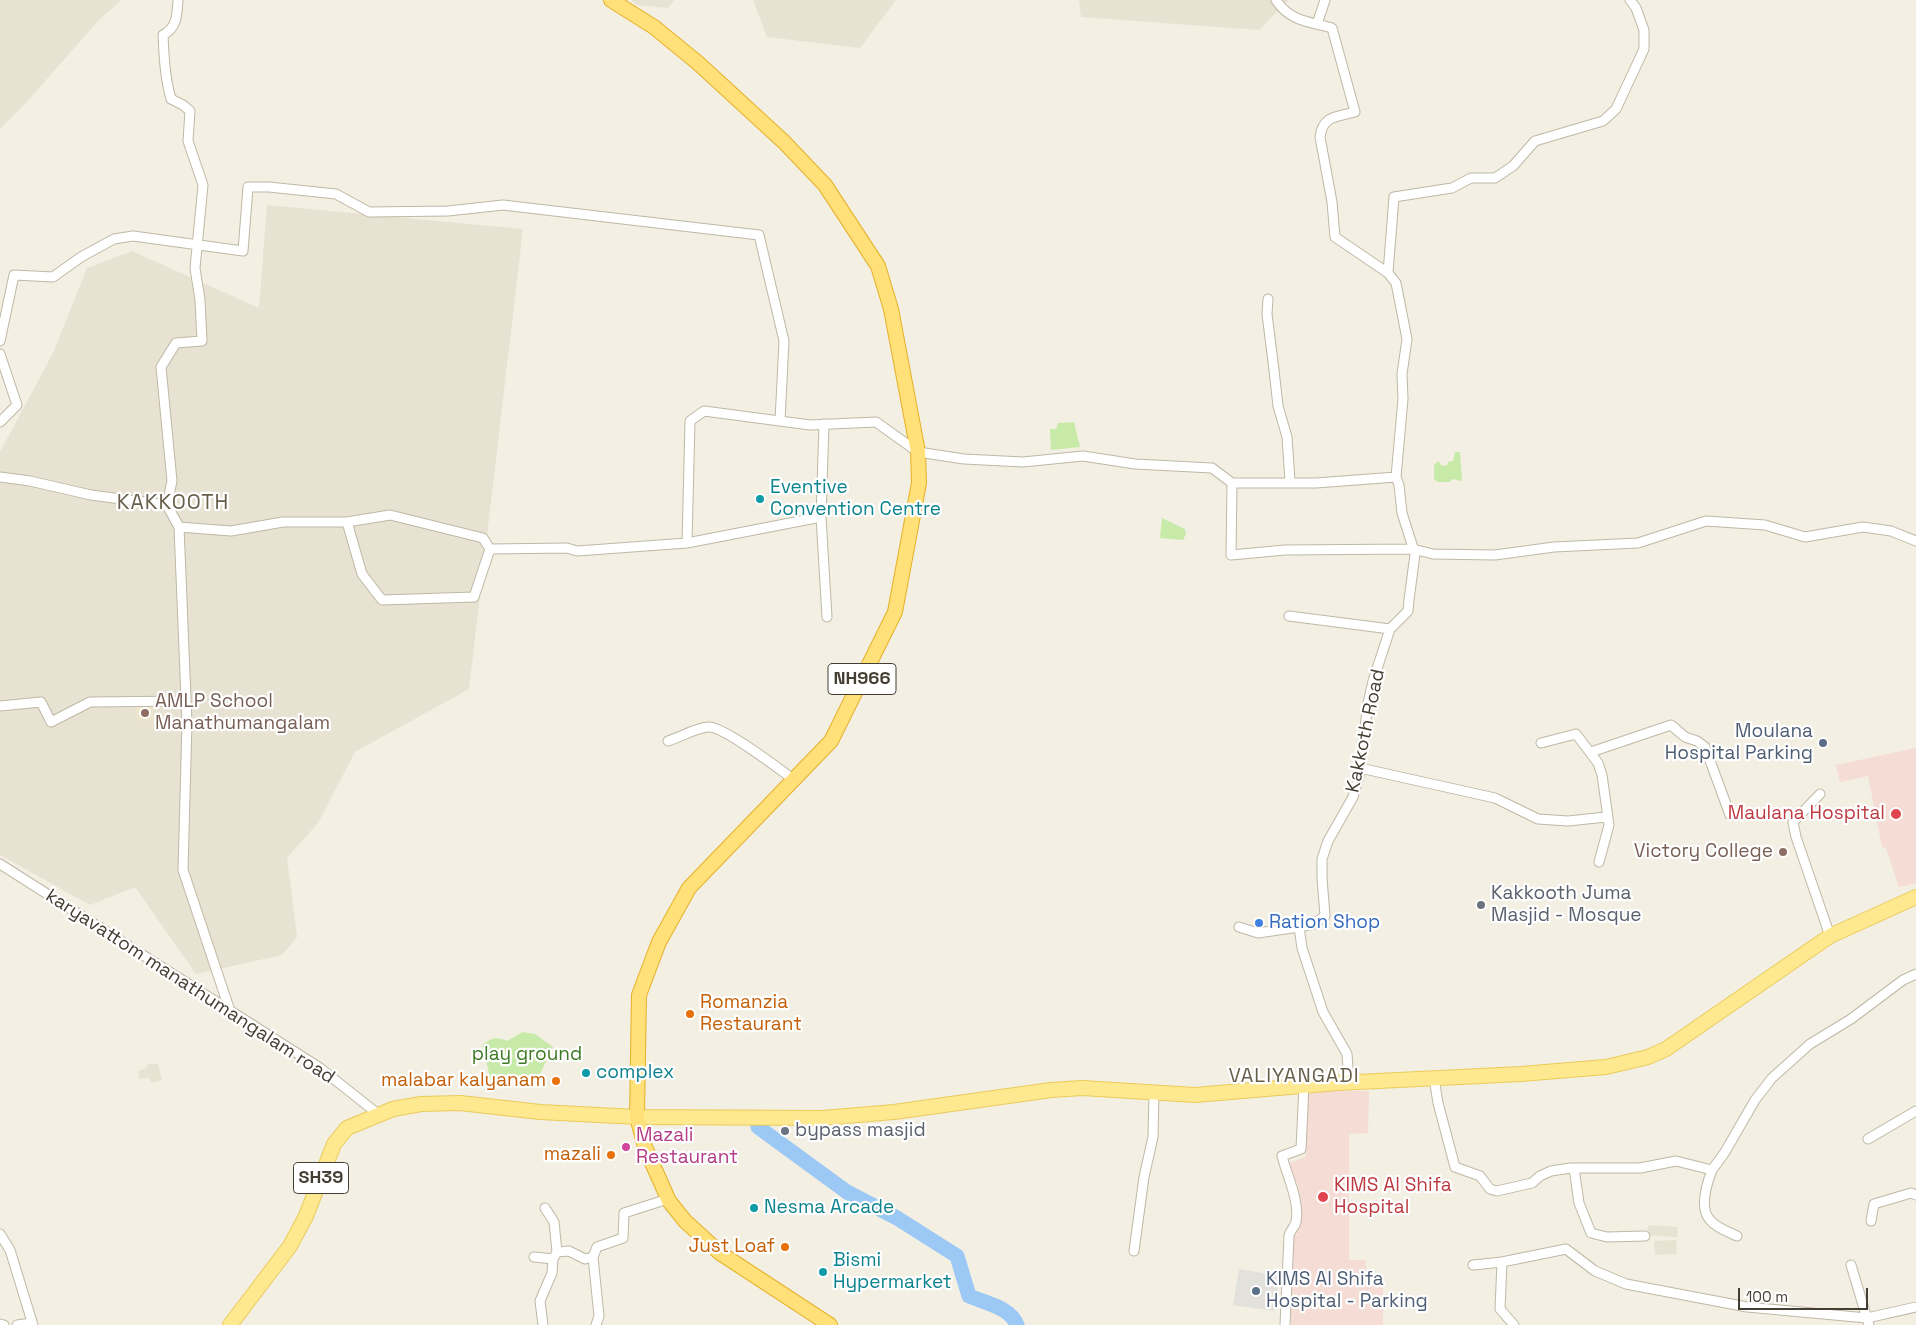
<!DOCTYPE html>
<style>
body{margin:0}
#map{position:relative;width:1916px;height:1325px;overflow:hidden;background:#f3efe3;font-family:"Space Grotesk",sans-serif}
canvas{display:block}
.scale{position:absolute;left:1738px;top:1288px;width:130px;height:22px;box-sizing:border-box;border:2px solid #453f33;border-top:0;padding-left:6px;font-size:15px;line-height:18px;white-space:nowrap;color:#453f33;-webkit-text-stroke:4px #fff;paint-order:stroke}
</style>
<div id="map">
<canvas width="1916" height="1325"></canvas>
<div class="scale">100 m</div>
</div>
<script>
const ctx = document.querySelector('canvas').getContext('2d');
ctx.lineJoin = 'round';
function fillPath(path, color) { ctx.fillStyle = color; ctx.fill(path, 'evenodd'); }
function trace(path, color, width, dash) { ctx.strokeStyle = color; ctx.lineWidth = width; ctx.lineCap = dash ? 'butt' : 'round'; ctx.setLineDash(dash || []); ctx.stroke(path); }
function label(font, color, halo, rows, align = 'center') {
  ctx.font = font + ' "Space Grotesk",sans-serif'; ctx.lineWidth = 4.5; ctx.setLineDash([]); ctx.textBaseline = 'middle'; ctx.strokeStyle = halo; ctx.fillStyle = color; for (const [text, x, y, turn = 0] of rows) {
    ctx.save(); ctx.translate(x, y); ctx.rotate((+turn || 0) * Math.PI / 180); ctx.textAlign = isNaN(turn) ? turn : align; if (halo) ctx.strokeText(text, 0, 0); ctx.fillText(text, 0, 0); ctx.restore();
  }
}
fillPath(new Path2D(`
 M0,0H121L98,21L24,105L0,129Z
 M631,0H674L668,8L637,5Z
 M753,0H896L860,48L767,37Z
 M1079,0H1289L1259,30L1081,17Z
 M267,205L523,229L469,689L355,752L318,823L287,858L297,937L282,955L196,974L135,887L90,905L0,855V452L53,353L87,268L132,251L259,308Z
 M148,1064H158L162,1080L152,1083L149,1078L139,1079L138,1071L147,1068Z
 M1648,1225L1678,1227L1677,1237L1647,1235Z
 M1676,1240L1677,1254L1655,1255L1654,1241Z`), '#e7e2d1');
fillPath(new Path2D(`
 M153,705L154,720L137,721L136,706Z`), '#ede6cc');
fillPath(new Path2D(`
 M1916,748V883L1899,887L1886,848L1882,847L1868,776L1840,782L1836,765Z
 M1306,1091H1369L1368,1133L1349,1134V1260H1366V1286H1383V1325H1291V1235H1297L1298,1186L1288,1163L1306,1157Z`), '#f5dcd5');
fillPath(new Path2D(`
 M1074,422L1080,447L1051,450L1050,429H1056L1058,423Z
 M1455,452H1460L1462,481L1452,479L1450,482H1438L1434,479V465L1438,461L1442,466L1447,465L1448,462L1453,461Z
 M1162,518L1185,529V533L1187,532L1183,540L1160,538Z
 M523,1032L535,1034L553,1047L540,1074L491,1081L482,1045C491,1038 496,1036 507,1041Z`), '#c7eaa9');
fillPath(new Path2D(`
 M1239,1269L1280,1276L1274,1311L1233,1305Z`), '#e3e1dc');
trace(new Path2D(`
 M758,1127L847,1192L897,1218L957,1256L969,1296C985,1303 1010,1307 1017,1325`), '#9bc8f4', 15);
const minor = new Path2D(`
 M1276,0C1289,21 1310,22 1332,28L1355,112C1337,117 1323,115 1320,137L1332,202L1335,237L1388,273L1396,283L1407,339L1402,374L1403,399L1396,477
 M1317,24L1325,0
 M1388,273L1394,197L1452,188L1471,178H1495L1513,166L1535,141L1603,121L1616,109L1644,49V30L1636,8L1630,0
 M1268,299L1267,314L1274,370L1278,406L1287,437L1290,481
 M0,341L14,275L53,277L81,257L114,239L133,236L243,251L248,187H269L336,194L369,212L448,211L503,205L759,235L784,341L780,421
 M0,354L17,405L0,422
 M824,424L821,517L827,617
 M0,477L30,481L91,495L167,505L179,527L231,531L283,522H347L362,574L382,600L474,597L490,549L567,548L577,551L687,543L690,421L704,411L810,425L876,422L918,452L964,459L1023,462L1083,456L1135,464L1212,468L1232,483
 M1232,483H1316L1396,477L1399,485L1402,513L1415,554L1409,600L1408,611L1390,629L1373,681L1368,703L1359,776L1353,797L1328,841L1322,859V878L1325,916L1314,924L1299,927L1302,948L1323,1012L1347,1054L1349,1082
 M1232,483L1231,555L1285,550L1413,549L1433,554L1495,555L1554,547L1638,543L1706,521L1765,525L1805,537L1863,527L1891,531L1916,541
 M167,505L172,481L161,367L176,343L202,341L200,300L195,268L203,185L188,141L190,111L183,105L171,99C165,78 164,57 163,35C177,28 177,15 178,0
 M347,522L390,515L483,538L490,549
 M179,527L187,723L183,870L230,1011
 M687,543L821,517
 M1289,616L1390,629
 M0,706L41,702L51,722L90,702L186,701
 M668,741C681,737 695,728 708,727C722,725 779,769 793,779
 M1541,743L1576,734L1598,763L1602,775L1609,825L1599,862
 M1591,752L1671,725L1685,737L1697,741L1705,747L1730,815
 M1360,768L1495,798L1538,819L1568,821L1606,817
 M1820,794L1793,822L1796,837L1830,936
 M0,864L320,1068L378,1114
 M1239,927L1258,933L1299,927
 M1434,1078L1438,1103L1455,1167L1480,1176L1490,1189L1497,1191L1532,1183L1540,1176L1551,1171L1571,1168H1640L1676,1161L1712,1170L1725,1152L1755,1100L1772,1078L1810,1044L1851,1019L1903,980L1916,974
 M1868,1139L1916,1111
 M1574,1168L1579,1203L1591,1233L1607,1237L1645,1236
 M1712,1170C1707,1183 1699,1208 1710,1220C1716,1228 1729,1232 1737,1236
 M545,1208L554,1222L557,1252
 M1871,1221L1874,1204L1911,1193L1916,1195
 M0,1234L10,1250L33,1325
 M1134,1251L1144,1177L1153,1137L1154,1092
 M534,1257L553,1259
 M1473,1265L1502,1262
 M1851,1265L1869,1325
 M0,1324L4,1325
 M17,1325L32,1323
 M543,1325L540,1301L552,1273L553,1259L557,1252L569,1251L585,1259L593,1257
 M596,1325L599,1316L593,1257L597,1247L623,1238L624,1213L668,1199
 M1285,1325L1289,1236C1290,1230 1295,1227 1296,1222C1300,1201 1287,1176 1282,1156L1301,1149L1304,1085
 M1514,1325L1500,1309L1502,1262L1566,1249L1595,1271L1626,1284L1747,1307L1867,1318L1916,1307`);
const primary = new Path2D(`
 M230,1325L290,1246L306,1216L334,1144L347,1128L393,1109L421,1104L460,1103L540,1112L637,1117L822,1118L894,1112L1051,1090L1082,1088L1195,1095L1337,1083L1521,1074L1606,1067L1648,1057L1666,1049L1830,936L1916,897`);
const trunk = new Path2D(`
 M611,0L654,27L698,63L784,142L825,185L878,266L891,309L918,452L919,483L895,612L831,741L689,888L659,942L639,995L637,1117L645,1147L669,1201L685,1221L720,1253L830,1325`);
trace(minor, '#bfb8a5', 11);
trace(primary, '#eacb5a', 16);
trace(trunk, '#e6b12a', 16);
trace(minor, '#fff', 9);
trace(primary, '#ffe990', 14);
trace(trunk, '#ffe079', 14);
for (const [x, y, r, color] of [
 [760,499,5,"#0f9aa8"],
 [145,713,5,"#8d6e63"],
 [1823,743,5,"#5c6f8a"],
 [1896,814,6,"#e0444e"],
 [1783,852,5,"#8d6e63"],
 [1481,905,5,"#6b7280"],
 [1259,923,5,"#3f7fe0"],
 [690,1014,5,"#e8710a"],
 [586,1073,5,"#0f9aa8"],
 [556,1081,5,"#e8710a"],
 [785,1131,5,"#6b7280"],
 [626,1147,5,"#d1479c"],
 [611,1155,5,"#e8710a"],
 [1323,1197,6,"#e0444e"],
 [754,1208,5,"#0f9aa8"],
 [785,1247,5,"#e8710a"],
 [823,1272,5,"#0f9aa8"],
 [1256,1291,5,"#5c6f8a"]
]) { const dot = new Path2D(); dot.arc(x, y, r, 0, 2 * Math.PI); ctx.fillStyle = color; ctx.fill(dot); trace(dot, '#fff', 2); }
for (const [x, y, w] of [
 [862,679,68],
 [321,1178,55]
]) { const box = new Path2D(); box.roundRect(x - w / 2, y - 15.5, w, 31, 4); ctx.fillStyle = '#fff'; ctx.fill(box); trace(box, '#453f33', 1); }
label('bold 18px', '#453f33', null, [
 ["NH966",862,679],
 ["SH39",321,1178]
]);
label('19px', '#0d838f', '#fff', [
 ["Eventive",770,488],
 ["Convention Centre",770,510],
 ["complex",596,1073],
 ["Nesma Arcade",764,1208],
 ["Bismi",833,1261],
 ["Hypermarket",833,1283]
], 'left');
label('19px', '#785e54', '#fff', [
 ["AMLP School",155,702],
 ["Manathumangalam",155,724],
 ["Victory College",1773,852,"right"]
], 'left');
label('19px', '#453f33', '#fff', [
 ["Kakkoth Road",1366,731,-78],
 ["karyavattom manathumangalam road",190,987,33]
]);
label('19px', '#4e5e75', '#fff', [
 ["Moulana",1813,732],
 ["Hospital Parking",1813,754],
 ["KIMS Al Shifa",1266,1280,"left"],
 ["Hospital - Parking",1266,1302,"left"]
], 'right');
label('19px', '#be3a42', '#fff', [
 ["Maulana Hospital",1885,814],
 ["KIMS Al Shifa",1334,1186,"left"],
 ["Hospital",1334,1208,"left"]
], 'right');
label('19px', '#5b616d', '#fff', [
 ["Kakkooth Juma",1491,894],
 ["Masjid - Mosque",1491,916],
 ["bypass masjid",795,1131]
], 'left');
label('19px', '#366cbe', '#fff', [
 ["Ration Shop",1269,923]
], 'left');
label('19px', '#c56008', '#fff', [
 ["Romanzia",700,1003,"left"],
 ["Restaurant",700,1025,"left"],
 ["malabar kalyanam",546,1081],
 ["mazali",601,1155],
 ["Just Loaf",775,1247]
], 'right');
label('19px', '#3d7924', '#fff', [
 ["play ground",527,1055]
]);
label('19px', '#b23c85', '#fff', [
 ["Mazali",636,1136],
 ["Restaurant",636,1158]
], 'left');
ctx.letterSpacing = '1px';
label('20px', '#685f4a', '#fff', [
 ["VALIYANGADI",1294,1077]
]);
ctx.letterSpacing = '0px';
ctx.letterSpacing = '1px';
label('21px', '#685f4a', '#fff', [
 ["KAKKOOTH",173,503]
]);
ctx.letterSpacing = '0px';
</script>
